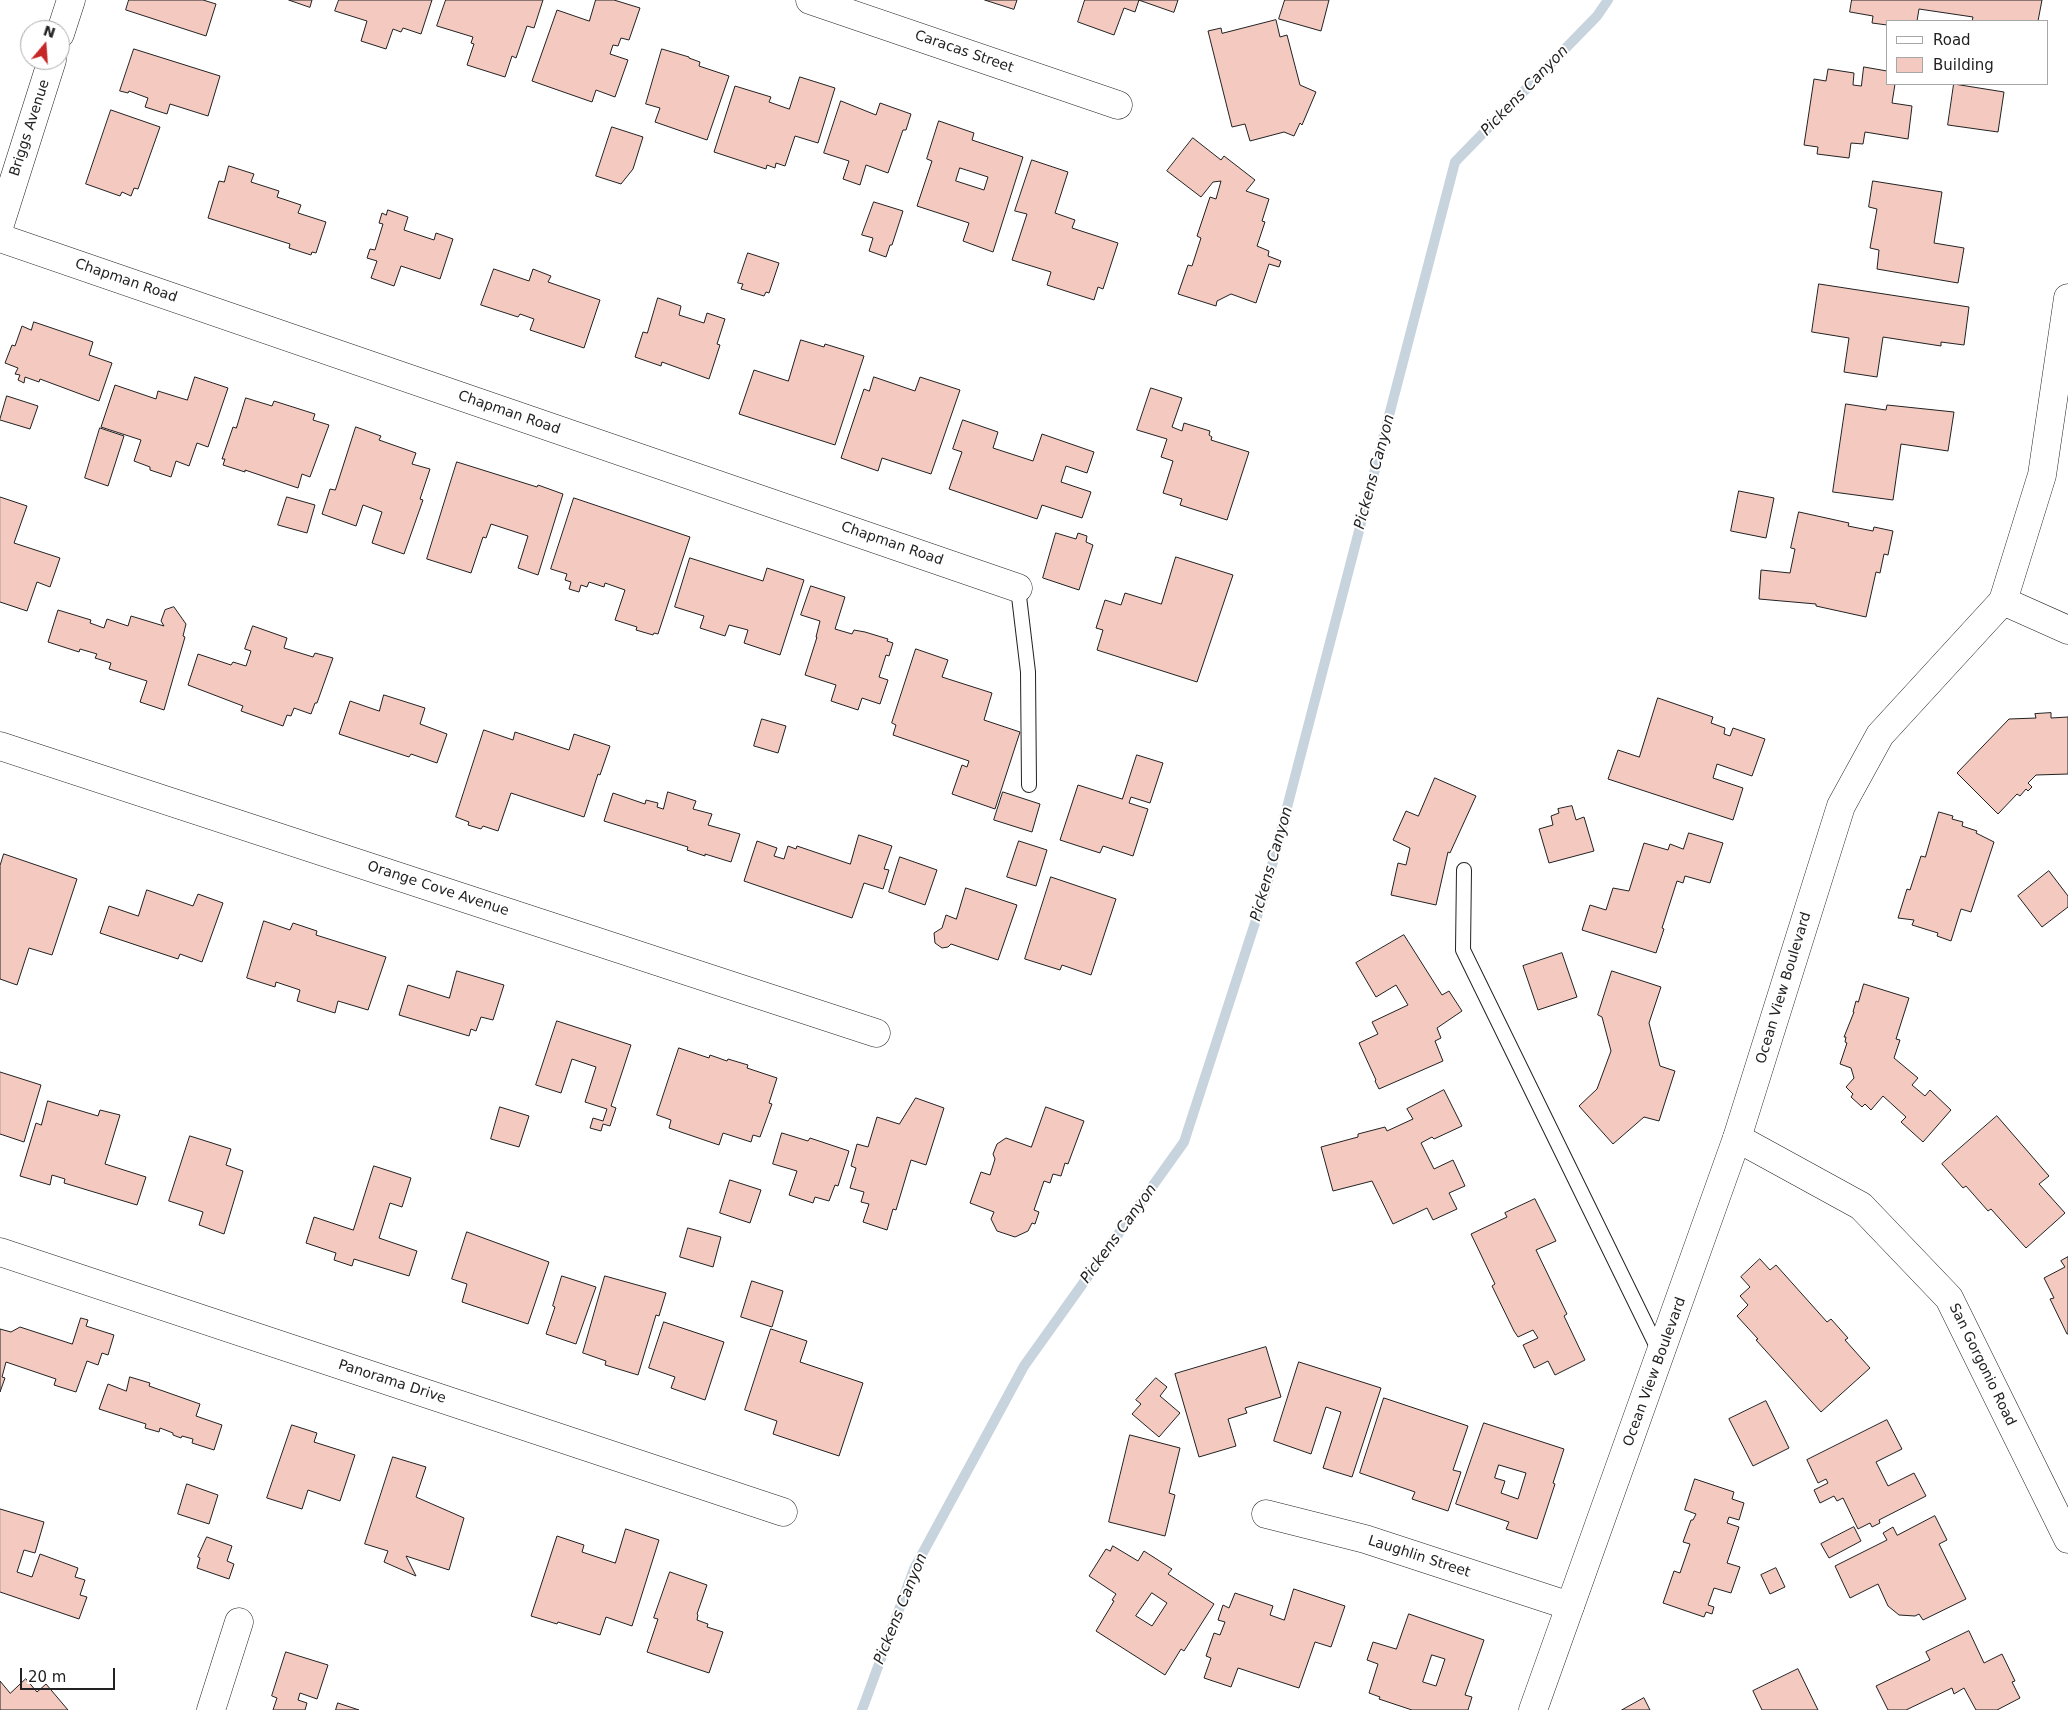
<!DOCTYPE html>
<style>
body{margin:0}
#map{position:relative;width:2068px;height:1710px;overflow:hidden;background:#fff;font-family:"DejaVu Sans",sans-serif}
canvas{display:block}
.legend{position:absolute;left:1886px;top:20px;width:162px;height:65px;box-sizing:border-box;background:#fff;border:1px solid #a7a7a7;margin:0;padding:6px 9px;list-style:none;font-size:15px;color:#222}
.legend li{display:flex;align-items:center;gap:10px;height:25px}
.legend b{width:25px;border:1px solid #a7a7a7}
.north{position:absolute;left:20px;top:20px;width:50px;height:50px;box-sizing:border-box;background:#fff;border:1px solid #a7a7a7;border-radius:50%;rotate:18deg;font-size:14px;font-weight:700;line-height:20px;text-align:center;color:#222}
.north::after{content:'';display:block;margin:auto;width:18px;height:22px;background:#c62828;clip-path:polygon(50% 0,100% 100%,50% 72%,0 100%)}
.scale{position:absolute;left:20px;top:1668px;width:95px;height:22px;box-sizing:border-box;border:2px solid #222;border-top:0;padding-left:6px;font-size:15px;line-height:18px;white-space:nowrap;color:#222;-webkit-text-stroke:4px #fff;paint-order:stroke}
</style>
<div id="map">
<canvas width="2068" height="1710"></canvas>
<ul class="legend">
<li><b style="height:6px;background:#fff"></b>Road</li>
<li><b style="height:14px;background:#f3c9c0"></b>Building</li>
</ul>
<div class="north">N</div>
<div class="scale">20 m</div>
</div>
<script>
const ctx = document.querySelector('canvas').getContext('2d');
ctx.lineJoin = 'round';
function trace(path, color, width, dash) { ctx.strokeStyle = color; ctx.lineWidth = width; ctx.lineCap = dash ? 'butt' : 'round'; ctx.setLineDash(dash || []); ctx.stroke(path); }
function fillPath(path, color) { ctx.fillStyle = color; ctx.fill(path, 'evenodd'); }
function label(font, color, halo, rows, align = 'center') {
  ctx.font = font + ' "DejaVu Sans",sans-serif'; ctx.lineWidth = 4; ctx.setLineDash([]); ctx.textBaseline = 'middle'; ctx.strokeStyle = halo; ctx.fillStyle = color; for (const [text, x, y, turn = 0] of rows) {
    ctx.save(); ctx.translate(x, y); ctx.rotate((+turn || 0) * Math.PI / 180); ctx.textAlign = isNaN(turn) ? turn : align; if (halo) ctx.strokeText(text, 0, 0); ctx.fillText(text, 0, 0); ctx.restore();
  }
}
trace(new Path2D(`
 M862,1710L914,1569L1024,1366L1184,1142L1265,892L1455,162L1597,16L1608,0`), '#c7d3dd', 10);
const building = new Path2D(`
 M129,0H203L216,4L206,36L126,10Z
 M289,0H312L310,7Z
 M339,0H432L421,34L403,28L401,32L393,29L386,49L361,41L367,21L335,11Z
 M446,0H543L534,28L527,26L516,58L512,56L505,77L467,65L474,44L471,43L473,37L437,26Z
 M596,0H614L640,8L629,40L621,38L618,46L613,45L610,54L628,60L615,97L596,90L592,102L532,81L557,10L589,21Z
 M985,0H1017L1014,9Z
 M1085,0H1139L1135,12L1124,8L1114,35L1078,22Z
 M1139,0H1178L1174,12Z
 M1285,0H1329L1321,31L1279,19Z
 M1852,0H2042L2038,21H1972L1973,17L1919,9L1917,21H1887V25L1872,23L1873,16L1850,12Z
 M1276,20L1280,37L1287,35L1300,85L1316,92L1302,125L1300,123L1294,136L1284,132L1250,141L1245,124L1232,127L1208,31L1221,28L1222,33Z
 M134,49L220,76L208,116L170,104L167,114L145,107L148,98L129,91L128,93L120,91Z
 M662,49L689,57V58L700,62L699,66L729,76L707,140L655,122L660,108L646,104Z
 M1864,67L1887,71V84H1895L1892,103L1912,106L1908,139L1865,132L1863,144L1851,143L1849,158L1817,154L1818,147L1804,145L1814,79L1826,81L1828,69L1854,73L1853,85L1861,86Z
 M800,77L835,88L818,143L795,136L785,166L776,163L775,168L767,165L766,169L714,152L735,86L771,97L769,102L789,109Z
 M1954,84L2004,92L1998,132L1948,125Z
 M841,101L876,115L880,103L911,114L906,130H903L888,173L866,165L860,185L843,179L849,161L824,153Z
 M111,110L160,127L138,189L134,188L131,196L122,192L120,196L86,184Z
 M939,121L974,133L972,140L1023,157L993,252L963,241L969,223L917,206L932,161L927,159ZM960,168L988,177L984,190L956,181Z
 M612,127L643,137L633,169L621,184L596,176Z
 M1193,138L1221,160L1224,156L1255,180L1246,191L1269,199L1262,221L1265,222L1257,246L1269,251L1268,256L1281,261L1279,267L1269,264L1256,303L1231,294L1217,301L1216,306L1178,294L1188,265L1192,266L1201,238L1197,236L1210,197L1216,199L1221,181L1213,182L1201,197L1167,171Z
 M1032,160L1068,172L1055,213L1075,220L1072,228L1118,243L1103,289L1098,287L1094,300L1047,285L1051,272L1012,260L1027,214L1015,211Z
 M229,166L254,174L251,182L279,191L277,197L301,205L298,213L326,222L316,253L312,252L311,255L289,248L290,244L208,218L219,181L224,182Z
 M1873,181L1942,192L1934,243L1964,248L1958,283L1877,269L1879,250L1870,248L1877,209L1869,207Z
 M874,202L903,211L892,245H890L886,257L869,251L873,238L862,235Z
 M388,210L408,217L404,230L434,240L436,233L453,239L440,279L401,266L394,286L371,278L377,261L367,258L370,249L375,250L383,224L379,223L382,213L386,215Z
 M748,253L779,263L769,293L766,292L764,296L741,289L743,284L738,283Z
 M494,269L529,281L533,269L551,276L548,282L600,300L584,348L530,330L534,319L520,314L518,317L481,305Z
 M1819,284L1969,307L1964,345L1941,342V346L1883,337L1877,377L1844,372L1849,338L1812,332Z
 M658,298L681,306L679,315L704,323L707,313L725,319L717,344L720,345L709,379L662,362L661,366L635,357L643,332L647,333Z
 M34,322L93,342L89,355L112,363L99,401L40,379L39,382L25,377L24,383L18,380L20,375L15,374L18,368L5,363L12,345L15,346L22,326L31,330Z
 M801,340L824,347L825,344L864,356L835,445L739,414L754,370L788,381Z
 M195,377L228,388L208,447L197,443L189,466L176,461L171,477L150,470V467L134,461L141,440L101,427L115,385L156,399L158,391L187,400Z
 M874,377L915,391L920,377L960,390L931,474L882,458L878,471L841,458L864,389L869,391Z
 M1151,388L1182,398L1172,427L1182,431L1184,423L1210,431L1209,435L1212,437L1211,440L1249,452L1227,520L1180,505L1182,499L1163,493L1173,461L1161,457L1167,439L1137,430Z
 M7,396L38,406L30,429L0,420Z
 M246,398L272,406L274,401L315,414L313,420L329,425L310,477L302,474L298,488L245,470V472L223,465L225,459H222L233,427L236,428Z
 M1846,404L1886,410L1887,405L1954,412L1948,451L1901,444L1893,500L1833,492Z
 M963,420L998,432L993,448L1033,461L1042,434L1094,452L1087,473L1066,466L1061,482L1091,492L1082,518L1042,505L1037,519L949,489L962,452L953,449Z
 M356,427L381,436L379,440L416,453L412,464L430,469L420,499L423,500L404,554L372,543L382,512L363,505L356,526L322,514L330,489L335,490Z
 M100,428L124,436L108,486L85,478Z
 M457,462L537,487L538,485L563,494L538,575L518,568L528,536L491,524L486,538L483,537L471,573L427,559Z
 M1739,491L1774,498L1766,538L1731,531Z
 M0,497L27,506L14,543L60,558L50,587L37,582L27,611L0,602Z
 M287,497L315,505L307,533L278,525Z
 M574,498L690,537L658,634L654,633L653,635L636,630L637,627L615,620L625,590L605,583L604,587L589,582L587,587L581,585L579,592L569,589L571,582L565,580L567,574L551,569Z
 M1799,512L1849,523L1848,526L1873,531L1874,527L1893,531L1888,555L1884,554L1880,573L1876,572L1866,617L1816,606V604L1759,599L1761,570L1790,573L1795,549L1791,548Z
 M1056,533L1076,539L1078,533L1087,536L1086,542L1093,545L1079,590L1043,578Z
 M1176,557L1233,575L1197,682L1097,650L1103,630L1096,628L1105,600L1121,605L1125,593L1161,604Z
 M690,558L763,581L767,568L804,580L780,655L744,643L748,630L729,625L725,636L700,628L704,616L675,607Z
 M811,586L845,597L835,629L852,634L854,630L865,632L888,639L887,641L893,643L889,656L886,655L879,677L888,680L880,704L862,698L858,710L831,701L836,685L805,675L817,637H816L820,621L801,615Z
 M174,607L186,624L183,636L185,637L164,710L140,702L147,681L109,669L111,663L95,658L97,654L80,649L79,652L48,642L58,610L91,620L90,623L104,628L107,619L128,626L131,616L164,626L161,621L165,610Z
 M253,626L287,638L284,648L313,657L315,653L333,658L317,703H315L311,714L294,708L291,716L287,715L283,726L241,711L243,706L188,685L198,654L231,665L233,662L246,666L251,651L245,649Z
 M916,649L948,660L942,677L992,693L984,720L1020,732L995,809L952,794L962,765L967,767L969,761L893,735L896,725L892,723Z
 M384,695L425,708L420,724L447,734L437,763L411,754L409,757L339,734L350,701L379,711Z
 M1658,698L1713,717L1711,723L1725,728L1724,734L1730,736L1733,728L1765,739L1752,776L1717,764L1713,778L1743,788L1733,820L1608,779L1618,750L1639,757Z
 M2051,713V718L2068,717V774L2036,775L2028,783L2032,787L2028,791L2026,789L2020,796L2017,794L1998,814L1957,773L2009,719L2036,718L2035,714Z
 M762,719L786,726L778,753L754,746Z
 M484,730L513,740L515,732L569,750L574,734L610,746L600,775L598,774L584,817L511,793L498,831L483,826L481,829L468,825L469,822L456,817Z
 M1137,755L1163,763L1150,803L1131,797L1129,803L1148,809L1133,856L1103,846L1100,853L1060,840L1078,785L1122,799Z
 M1435,778L1476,796L1450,853L1448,852L1436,905L1391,895L1398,863L1406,865L1410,848L1393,840L1406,811L1418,816Z
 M668,792L696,801L693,809L712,814L708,825L740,834L731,862L705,854V856L687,850L688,847L604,821L613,793L645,804L646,800L658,803L657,807L663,809Z
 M1003,792L1040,804L1032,832L994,820Z
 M1572,806L1576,820L1584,817L1594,851L1549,863L1539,829L1553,825L1551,816L1559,813L1558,809Z
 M1939,812L1953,816L1952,819L1963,822L1962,826L1977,831L1976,833L1994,842L1971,912L1961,909L1951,941L1937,936L1938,933L1912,925L1914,920L1898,918L1907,889L1910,890L1921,856L1925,857Z
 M1689,833L1723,843L1710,883L1685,876L1683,883L1677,881L1662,928L1664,929L1656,953L1582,930L1590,905L1606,910L1613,888L1629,891L1644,843L1668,850L1670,844L1683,849Z
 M859,835L892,846L884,869L889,870L883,889L864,883L852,918L744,881L757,841L777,848L774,856L784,859L788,846L796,849L797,846L850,864Z
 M1019,841L1047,850L1036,886L1007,877Z
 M4,854L77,879L52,955L29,948L17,985L0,979V866Z
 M900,857L937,870L925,905L889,892Z
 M2049,871L2068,896V907L2042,927L2018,896Z
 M1051,877L1116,899L1091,975L1062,965L1060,970L1025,959Z
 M966,888L1017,905L998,960L951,944L948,947L942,948L935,943L934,933L942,928L946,915L956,919Z
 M147,890L193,906L198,894L223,903L202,962L180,954L178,959L100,933L109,906L138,916Z
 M264,921L290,930L293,923L317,931L316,935L386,957L368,1010L338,1001L335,1013L297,1001L300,990L276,982L275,987L247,978Z
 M1404,935L1442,995L1449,991L1462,1011L1437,1028L1441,1038L1435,1041L1443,1061L1379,1089L1375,1081L1376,1080L1359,1043L1378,1034L1372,1022L1408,1005L1396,985L1376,997L1356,963Z
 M1562,953L1577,997L1538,1010L1523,966Z
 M457,971L504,985L493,1020L481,1017L476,1031L471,1029L469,1036L399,1015L408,985L449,998Z
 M1612,971L1661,987L1649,1023L1660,1066L1675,1071L1659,1121L1644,1117L1613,1144L1579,1106L1597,1089L1611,1051L1602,1017L1598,1015Z
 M1864,984L1909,998L1896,1039L1900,1040L1894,1058L1918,1078L1912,1085L1925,1096L1930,1090L1951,1110L1923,1142L1901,1122L1906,1117L1883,1096L1871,1110L1865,1104L1862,1107L1851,1097L1853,1094L1846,1087L1854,1078L1851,1068L1840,1064L1847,1043L1845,1042L1846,1037H1844L1854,1012H1853L1856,1001L1858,1002Z
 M557,1021L631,1045L611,1106L616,1108L610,1126L603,1124L601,1131L590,1128L593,1118L603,1121L607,1109L585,1102L596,1067L572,1059L561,1093L536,1085Z
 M679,1048L709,1058L710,1055L727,1061L728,1059L748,1065L747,1068L777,1078L769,1103L772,1104L760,1137L753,1135L751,1142L723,1133L719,1145L669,1128L671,1120L657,1115Z
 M0,1072L41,1085L24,1142L0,1134Z
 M1444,1090L1462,1126L1434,1139L1432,1137L1421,1143L1434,1169L1453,1160L1465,1186L1449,1193L1457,1209L1433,1220L1427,1208L1393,1224L1372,1181L1333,1191L1321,1147L1358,1137V1134L1385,1127L1387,1131L1413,1119L1407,1109Z
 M916,1098L944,1108L926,1165L911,1160L896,1210L893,1209L887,1230L863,1222L869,1204L861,1202L864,1192L850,1188L856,1168L851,1166L857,1144L868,1147L877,1117L899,1124Z
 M48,1101L98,1116L100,1110L120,1115L105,1164L146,1177L137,1205L64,1183L65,1179L52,1175L50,1185L20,1176L36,1123L41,1125Z
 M500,1107L529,1116L519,1147L491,1139Z
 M1046,1107L1084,1121L1068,1164L1065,1163L1061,1176L1053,1174L1050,1183L1044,1181L1034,1210L1039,1212L1035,1224L1032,1223L1028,1231L1015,1237L997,1231L991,1219L994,1212L970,1203L981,1172L990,1175L995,1159L993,1154L997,1144L1006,1138L1031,1147Z
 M1997,1116L2049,1176L2039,1184L2065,1213L2026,1248L1991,1209L1988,1211L1966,1186L1963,1188L1942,1164Z
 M782,1133L808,1141L810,1138L849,1151L838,1186L835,1185L829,1201L815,1197L813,1203L789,1195L797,1171L773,1164Z
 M190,1136L231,1149L226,1165L243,1171L224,1234L199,1225L203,1212L169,1201Z
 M374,1166L411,1178L402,1207L390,1203L379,1238L417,1251L409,1276L354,1259L352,1266L334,1260L336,1253L306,1243L314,1217L353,1230Z
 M730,1180L761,1190L750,1223L720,1213Z
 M1535,1199L1556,1241L1536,1250L1567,1314L1564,1316L1585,1360L1555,1375L1548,1361L1534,1368L1523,1345L1538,1338L1533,1330L1518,1337L1514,1331L1492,1286L1495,1284L1471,1234L1507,1217L1505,1213Z
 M688,1228L721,1237L713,1267L680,1257Z
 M467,1232L549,1262L528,1324L462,1302L467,1284L452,1279Z
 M2068,1257V1334H2067L2050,1299L2054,1298L2044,1278L2065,1267L2061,1261Z
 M1760,1259L1770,1270L1776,1265L1827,1322L1831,1319L1848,1338L1845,1340L1870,1368L1821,1412L1756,1340L1758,1339L1737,1316L1748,1305L1740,1296L1750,1287L1741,1277Z
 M562,1276L596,1287L576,1344L546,1334L555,1307L553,1306Z
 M605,1276L666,1293L659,1316L656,1315L638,1375L605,1365L606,1361L583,1353Z
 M752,1281L783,1291L772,1327L741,1317Z
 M81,1318L88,1320L86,1326L114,1335L108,1355L102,1353L98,1365L87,1361L76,1392L54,1385L56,1379L6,1362L2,1377L5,1378L0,1392V1329L11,1332L20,1327L72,1344Z
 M664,1322L724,1342L705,1400L671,1388L675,1377L649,1368Z
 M771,1329L807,1341L800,1362L863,1383L839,1456L773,1434L777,1421L745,1410Z
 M1266,1347L1281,1397L1245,1408L1247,1413L1228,1419L1236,1446L1199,1457L1175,1374Z
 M1299,1362L1381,1388L1352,1477L1323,1468L1341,1412L1326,1407L1311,1454L1274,1441Z
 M130,1377L150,1383L149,1386L200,1404L196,1416L222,1425L214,1450L192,1443L193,1439L182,1436L181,1438L173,1435V1433L160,1428L159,1432L145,1428L146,1424L99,1409L108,1384L126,1391Z
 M1156,1378L1167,1387L1160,1396L1180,1413L1159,1437L1132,1414L1141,1404L1136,1400Z
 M1384,1398L1468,1426L1453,1470L1461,1472L1448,1511L1412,1499L1415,1492L1360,1473Z
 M1766,1401L1789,1448L1753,1466L1729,1419Z
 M1887,1420L1902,1449L1876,1462L1888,1486L1914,1473L1926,1496L1879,1520L1880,1523L1872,1527L1870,1523L1858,1529L1843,1498L1837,1501L1834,1496L1820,1503L1814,1490L1828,1483L1826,1479L1818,1483L1807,1460Z
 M1484,1423L1564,1449L1553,1483L1555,1484L1537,1539L1506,1529L1509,1522L1456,1504ZM1499,1465L1526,1473L1518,1499L1501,1493L1505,1481L1495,1478Z
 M292,1425L317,1433L314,1442L355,1455L340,1501L308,1490L302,1509L267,1498Z
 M1130,1435L1180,1448L1169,1493L1175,1495L1165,1536L1109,1522Z
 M393,1457L426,1467L416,1497L464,1518L449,1570L406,1556L416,1576L384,1562L388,1551L365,1544Z
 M1695,1479L1734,1492L1732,1499L1744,1503L1739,1520L1729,1517L1727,1523L1739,1527L1727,1563L1740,1567L1731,1593L1714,1588L1708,1605L1714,1607L1712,1614L1706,1612L1704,1617L1663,1603L1674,1571L1680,1573L1690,1544L1683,1542L1691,1520H1693L1696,1514L1685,1510Z
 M187,1484L218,1495L209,1524L178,1514Z
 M0,1509L44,1522L35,1553L24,1550L17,1572L32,1577L40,1554L78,1568L75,1577L85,1580L80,1595L87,1597L79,1619L0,1592Z
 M1935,1516L1947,1540L1939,1544L1966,1599L1923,1620L1919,1614L1915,1616L1899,1615L1888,1606L1878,1584L1850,1598L1835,1566L1887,1540L1883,1533L1893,1527L1897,1535Z
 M1854,1527L1861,1541L1829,1558L1821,1544Z
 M626,1529L659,1540L632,1626L606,1617L600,1635L558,1622L557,1624L531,1616L557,1536L584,1545L582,1552L615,1563Z
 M207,1537L232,1546L227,1561L234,1564L229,1579L197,1568L200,1558L198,1557Z
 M1113,1546L1138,1561L1144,1551L1172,1569L1168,1574L1214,1604L1184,1651L1181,1649L1165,1675L1096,1631L1114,1601L1112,1600L1116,1594L1089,1576L1106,1549L1110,1551ZM1152,1593L1167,1603L1152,1626L1136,1616Z
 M1776,1568L1785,1587L1770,1594L1761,1575Z
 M670,1572L707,1585L697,1614L698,1615L697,1620L708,1624L707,1627L723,1632L709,1673L647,1652L658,1619L654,1618Z
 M1294,1589L1345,1606L1331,1647L1315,1642L1299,1688L1238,1668L1231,1687L1204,1678L1211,1658L1206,1656L1214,1633L1220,1635L1225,1622L1218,1620L1223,1605L1229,1608L1235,1593L1273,1606L1270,1615L1284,1620Z
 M1409,1614L1484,1640L1465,1695L1472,1697L1468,1710H1412L1379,1699L1380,1697L1369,1693L1378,1664L1367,1660L1373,1642L1396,1649ZM1432,1655L1445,1659L1436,1686L1423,1682Z
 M1969,1631L1984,1663L2002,1654L2015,1681L2012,1682L2020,1698L1997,1710H1976L1964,1688L1954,1694L1952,1688L1906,1710H1888L1876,1686L1930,1660L1926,1652Z
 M286,1652L328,1665L317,1699L300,1693L298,1700L307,1703L305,1710H273L277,1698L272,1696Z
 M1798,1669L1818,1710H1762L1753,1691Z
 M26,1679L37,1692L46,1684L68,1710H0V1681L10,1693Z
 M1644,1698L1650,1710H1622Z
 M338,1703L359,1710H336Z`);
fillPath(building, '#f3c9c0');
trace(building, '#222', 1);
const service = new Path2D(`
 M1018,588L1028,672L1029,785
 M1464,870L1463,950L1659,1351`);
const minor = new Path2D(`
 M810,0L1118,105
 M0,238L1018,588
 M2068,298L2042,475L2003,601L2068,630
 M0,746L876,1033
 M1737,1138L1861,1206L1949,1298L2068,1539
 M0,1252L783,1512
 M1266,1514L1365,1539L1570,1606
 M211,1710L239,1622`);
const tertiary = new Path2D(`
 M60,34L71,0
 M0,224L52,60
 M1533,1710L1737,1138L1841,806L1880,735L2003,601`);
trace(service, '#222', 16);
trace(minor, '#222', 29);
trace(tertiary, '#222', 29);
trace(service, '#fff', 14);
trace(minor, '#fff', 28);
trace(tertiary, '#fff', 28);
label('14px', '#222', '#fff', [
 ["Caracas Street",964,52,19],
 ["Briggs Avenue",30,128,-72],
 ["Chapman Road",126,281,19],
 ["Chapman Road",509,413,19],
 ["Chapman Road",892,544,19],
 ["Orange Cove Avenue",438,889,18],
 ["Ocean View Boulevard",1784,988,-73],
 ["San Gorgonio Road",1982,1365,64],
 ["Ocean View Boulevard",1655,1372,-70],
 ["Panorama Drive",392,1382,18],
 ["Laughlin Street",1419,1557,18]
]);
label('italic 15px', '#222', '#fff', [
 ["Pickens Canyon",1525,91,-46],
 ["Pickens Canyon",1375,472,-75],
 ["Pickens Canyon",1272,864,-74],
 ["Pickens Canyon",1119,1234,-54],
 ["Pickens Canyon",901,1609,-68]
]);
</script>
